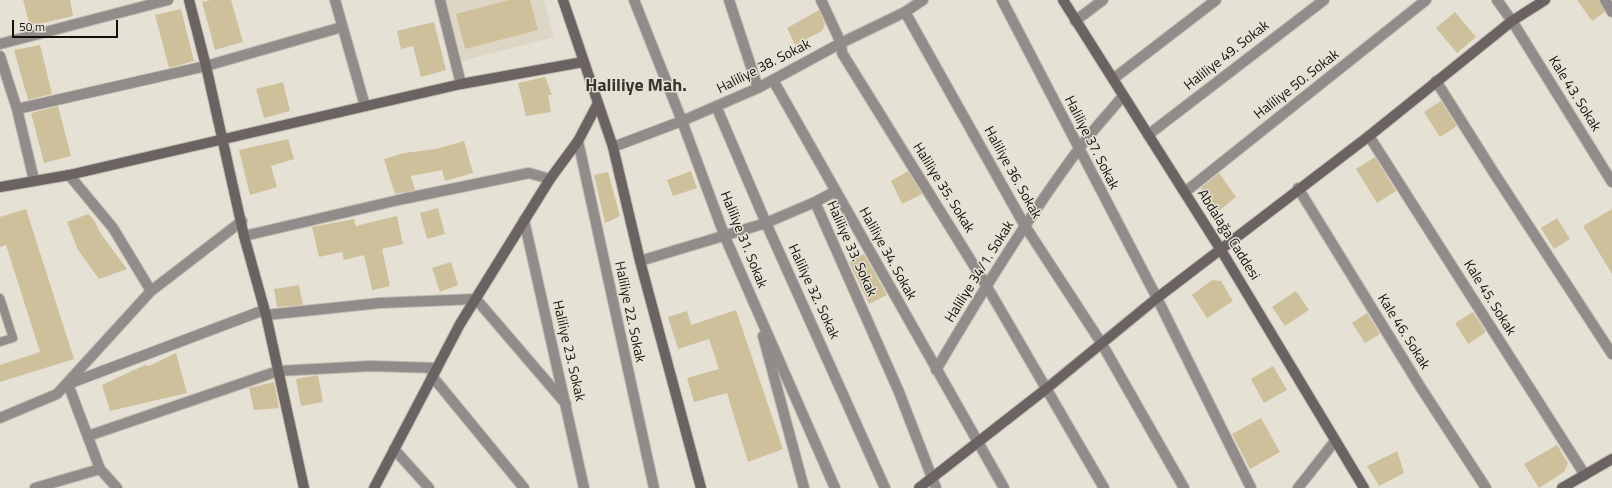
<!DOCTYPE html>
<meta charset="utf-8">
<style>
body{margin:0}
#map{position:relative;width:1612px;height:488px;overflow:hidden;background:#e5e1d5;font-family:"Titillium Web",sans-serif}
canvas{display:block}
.scale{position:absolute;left:12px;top:20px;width:106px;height:18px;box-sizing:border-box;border:2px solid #11100c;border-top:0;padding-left:5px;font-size:12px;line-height:14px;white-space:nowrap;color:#11100c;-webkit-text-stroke:3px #e5e1d5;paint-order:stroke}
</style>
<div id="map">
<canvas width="1612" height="488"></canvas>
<div class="scale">50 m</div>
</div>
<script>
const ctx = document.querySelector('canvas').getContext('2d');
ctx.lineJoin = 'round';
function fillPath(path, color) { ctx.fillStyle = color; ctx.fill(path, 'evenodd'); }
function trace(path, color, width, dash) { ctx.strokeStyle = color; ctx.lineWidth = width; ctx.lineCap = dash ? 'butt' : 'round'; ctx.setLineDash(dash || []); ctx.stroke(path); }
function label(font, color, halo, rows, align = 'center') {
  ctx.font = font + ' "Titillium Web",sans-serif'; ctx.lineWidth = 3; ctx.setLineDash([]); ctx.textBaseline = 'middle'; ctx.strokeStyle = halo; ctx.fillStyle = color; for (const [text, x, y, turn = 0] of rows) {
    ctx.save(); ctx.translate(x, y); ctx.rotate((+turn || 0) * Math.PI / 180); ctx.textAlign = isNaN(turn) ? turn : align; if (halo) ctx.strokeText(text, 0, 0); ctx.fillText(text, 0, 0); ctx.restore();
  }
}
fillPath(new Path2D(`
 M446,0H544L554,37L462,61Z`), '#ddd6c4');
fillPath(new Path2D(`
 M23,0H70L73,16L30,26Z
 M211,0H231L243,42L215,50L202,2Z
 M509,0H530L538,30L465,49L456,14Z
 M1577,0H1599L1605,12L1592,21Z
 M181,9L194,61L169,68L155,15Z
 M819,10L825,24L822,31L795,45L787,28Z
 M1455,12L1476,37L1457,53L1436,28Z
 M434,22L446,70L421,77L413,46L401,49L397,31Z
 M40,45L52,94L28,100L14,50Z
 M545,77L552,95H548L551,112L526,116L518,83Z
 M283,82L290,111L264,118L256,89Z
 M1441,101L1457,126L1440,137L1424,112Z
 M58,106L71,156L44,163L31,113Z
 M288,139L294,159L271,166L277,187L250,195L239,150Z
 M464,141L473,173L445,181L442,170L411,176L415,190L395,194L384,159L404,153L436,149Z
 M1375,157L1396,191L1377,203L1356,169Z
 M691,171L697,188L673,196L667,180Z
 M908,171L922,194L902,204L891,181Z
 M608,172L620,216L605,223L594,175Z
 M1219,173L1236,197L1216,213L1201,190L1202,187Z
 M438,208L445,234L427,239L420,213Z
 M26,209L74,359L0,382V365L40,352L6,245L0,247V217Z
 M1612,209V274L1583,226Z
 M88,214L94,220L101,234L127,269L99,279L78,250L67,222Z
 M397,216L403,244L382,249L390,286L372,290L364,255L344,260L342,252L319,257L312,227L354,219L356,226Z
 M1557,218L1570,239L1554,249L1541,228Z
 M864,254L887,295L869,304L849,262Z
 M451,262L458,285L440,292L432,268Z
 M1212,280L1221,281L1233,301L1207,318L1192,295Z
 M299,285L303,305L277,307L274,289Z
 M1296,291L1309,310L1285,326L1272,307Z
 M736,310L783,449L748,462L727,393L694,402L687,378L719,369L709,339L678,349L668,317L687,311L691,325Z
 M1473,312L1486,332L1468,344L1455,323Z
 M1367,313L1380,334L1365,343L1352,323Z
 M176,353L187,393L110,411L102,385L145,365L149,366Z
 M1273,366L1287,390L1264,403L1251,379Z
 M318,375L323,402L301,406L296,379Z
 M274,382L279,408L254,410L249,388Z
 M1261,418L1280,452L1250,469L1232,434Z
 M1557,445L1568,463L1564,472L1539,488L1524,464Z
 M1397,451L1404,473L1379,486L1367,466Z`), '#cfc09c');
const lane = new Path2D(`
 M0,298L13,338L0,342`);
const street = new Path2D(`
 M335,0L365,106
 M440,0L461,84
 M634,0L682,121L725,237L835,488
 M729,0L758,88
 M821,0L841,43L842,53L986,285L1104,488
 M1002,0L1157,298L1251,488
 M1497,0L1512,21L1612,182
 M1605,0L1612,12
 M905,12L1025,226L1102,344L1184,488
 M1075,21L1103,0
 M0,44L168,0
 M0,56L17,109L34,180
 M1113,79L1216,0
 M773,80L1004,488
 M1436,81L1494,173L1612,354
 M716,106L766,223L885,488
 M17,109L206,66L342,27
 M1148,135L1324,0
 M1369,136L1585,475
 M578,141L654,488
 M613,147L682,121L758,88L841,43L905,12L923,0
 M69,175L113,228L151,291
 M1298,188L1421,388L1486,488
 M1185,192L1426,0
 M815,202L836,191
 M524,220L584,488
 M244,236L403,199L529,173L550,179
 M640,261L766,223L815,202L899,392L936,488
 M266,315L380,303L476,299L566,404
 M763,336L804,488
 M936,370C980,295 1026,220 1078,150C1092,131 1108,114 1123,96
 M432,376L524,488
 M0,418L57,394L151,291L242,221
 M88,436L278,371L371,366L437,368
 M394,449L429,488
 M35,488L100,469
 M117,488L100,469L68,384L264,310
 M1298,488L1335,441`);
const secondary = new Path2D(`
 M189,0L206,66L244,236L266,315L304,488
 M563,0L613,147L640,261L701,488
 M1063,0L1221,250L1364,488
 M0,187L69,175L461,84L583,62
 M374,488L460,324L550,179L578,141L597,105
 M919,488L1046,389L1157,298L1369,136L1512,21L1545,0
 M1562,488L1612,459`);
trace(lane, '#bfbbb1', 10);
trace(street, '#bfbbb1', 12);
trace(secondary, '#bfbbb1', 12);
trace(lane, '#918b8a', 8);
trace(street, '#918b8a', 10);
trace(secondary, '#6b6361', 10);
label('14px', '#11100c', '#e5e1d5', [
 ["Haliliye 49. Sokak",1227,56,-38],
 ["Haliliye 38. Sokak",764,67,-27],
 ["Haliliye 50. Sokak",1297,85,-38],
 ["Kale 43. Sokak",1574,94,58],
 ["Haliliye 37. Sokak",1091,143,63],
 ["Haliliye 36. Sokak",1012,173,61],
 ["Haliliye 35. Sokak",943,188,58],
 ["Abdalağa Caddesi",1228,235,58],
 ["Haliliye 31. Sokak",743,240,68],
 ["Haliliye 33. Sokak",851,249,66],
 ["Haliliye 34. Sokak",887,254,61],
 ["Haliliye 34/1. Sokak",980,272,-58],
 ["Haliliye 32. Sokak",813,292,65],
 ["Kale 45. Sokak",1489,298,58],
 ["Haliliye 22. Sokak",629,312,78],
 ["Kale 46. Sokak",1403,332,58],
 ["Haliliye 23. Sokak",568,351,77]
]);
label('bold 18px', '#39352c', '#e5e1d5', [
 ["Haliliye Mah.",636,87]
]);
</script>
